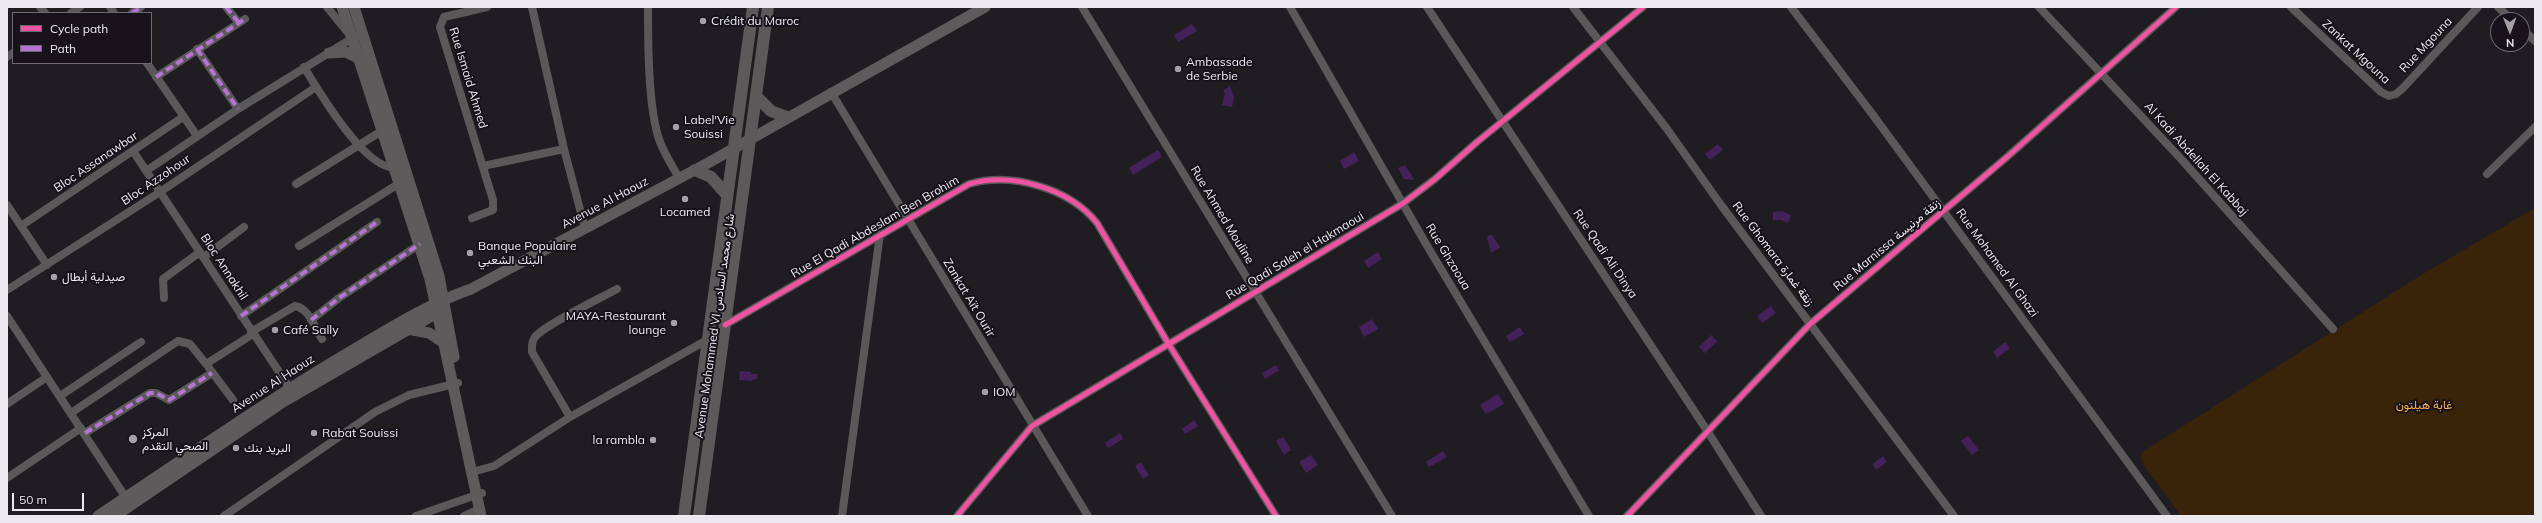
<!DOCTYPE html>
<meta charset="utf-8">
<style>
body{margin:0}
#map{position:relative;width:2542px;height:523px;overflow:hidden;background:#201d22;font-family:Mulish,sans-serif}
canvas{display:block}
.frame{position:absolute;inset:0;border:8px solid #ece9ef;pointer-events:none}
.legend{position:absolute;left:12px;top:12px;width:140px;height:52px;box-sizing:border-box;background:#17121b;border:1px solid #6c6870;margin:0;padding:5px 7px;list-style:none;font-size:12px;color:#ece9ef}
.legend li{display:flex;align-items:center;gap:8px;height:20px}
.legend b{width:20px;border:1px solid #6c6870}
.north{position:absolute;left:2490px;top:12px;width:40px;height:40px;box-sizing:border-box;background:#17121b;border:1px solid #6c6870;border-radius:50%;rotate:179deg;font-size:11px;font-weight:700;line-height:16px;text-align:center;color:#ece9ef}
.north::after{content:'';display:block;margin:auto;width:14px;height:18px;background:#a5a2a7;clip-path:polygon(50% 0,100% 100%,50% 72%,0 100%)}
.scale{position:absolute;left:12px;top:493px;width:72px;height:18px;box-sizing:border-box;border:2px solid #ece9ef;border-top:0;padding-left:5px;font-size:12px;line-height:14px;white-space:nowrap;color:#ece9ef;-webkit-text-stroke:3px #17121b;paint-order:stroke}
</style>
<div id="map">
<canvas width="2542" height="523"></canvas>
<div class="frame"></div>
<ul class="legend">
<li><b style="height:5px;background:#f153a3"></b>Cycle path</li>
<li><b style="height:5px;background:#b673d3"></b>Path</li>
</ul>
<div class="north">N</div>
<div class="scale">50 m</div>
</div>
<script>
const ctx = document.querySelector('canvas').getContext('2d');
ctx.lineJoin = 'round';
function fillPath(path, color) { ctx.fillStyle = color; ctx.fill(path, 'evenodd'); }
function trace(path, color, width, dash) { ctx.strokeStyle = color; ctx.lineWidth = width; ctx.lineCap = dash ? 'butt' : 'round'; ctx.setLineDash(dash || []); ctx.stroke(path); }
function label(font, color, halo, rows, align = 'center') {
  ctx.font = font + ' Mulish,Vazirmatn,sans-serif'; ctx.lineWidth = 4; ctx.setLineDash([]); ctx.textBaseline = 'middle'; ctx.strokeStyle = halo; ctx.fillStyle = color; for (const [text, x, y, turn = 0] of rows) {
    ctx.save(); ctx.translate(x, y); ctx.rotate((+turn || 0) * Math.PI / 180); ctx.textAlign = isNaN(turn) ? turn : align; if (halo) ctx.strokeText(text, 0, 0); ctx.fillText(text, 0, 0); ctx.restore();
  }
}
fillPath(new Path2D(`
 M2535,208V516H2181L2141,461V456L2144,451L2423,274Z`), '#392409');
fillPath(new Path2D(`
 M1192,24L1197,31L1178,42L1174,35Z
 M1230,86L1234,97L1232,107L1222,105L1225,94L1223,90Z
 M1718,144L1723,150L1710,160L1705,154Z
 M1158,150L1162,157L1133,175L1129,168Z
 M1354,152L1359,161L1344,169L1340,161Z
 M1405,165L1414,179L1413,180L1404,179L1398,168Z
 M1782,211L1791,215L1788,223L1781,220H1773V212Z
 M1489,235H1492L1500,247L1491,253L1487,238Z
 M1378,252L1382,259L1368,268L1364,261Z
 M1771,306L1776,313L1762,323L1757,316Z
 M1372,319L1378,329L1364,337L1359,327Z
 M1520,327L1524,334L1510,342L1506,336Z
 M1711,335L1717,341L1705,353L1699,347Z
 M2005,342L2010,348L1997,358L1993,352Z
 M1276,365L1279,370L1265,379L1262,373Z
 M740,371L751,372V374H757L758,378L751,381L739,380Z
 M1498,394L1504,404L1486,414L1480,405Z
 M1194,420L1198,426L1185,434L1182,429Z
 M1120,433L1123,439L1108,448L1105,443Z
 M1968,436L1979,450L1972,455L1961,441Z
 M1283,437L1291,450L1284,455L1276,441Z
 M1443,451L1447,457L1429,467L1426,462Z
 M1311,455L1318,465L1306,473L1299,462Z
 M1883,456L1887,462L1876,470L1872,464Z
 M1141,462L1149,475L1143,479L1135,466Z`), '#45215c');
trace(new Path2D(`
 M40,7L45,13
 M110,7L114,13
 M226,7L239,23
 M327,7L349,34
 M532,7L564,149L585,228
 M648,7C648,43 648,110 660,142C665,155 673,167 679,178
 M1082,7L1392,516
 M1290,7L1426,244L1589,516
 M1427,7L1708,432L1761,516
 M1573,7L1667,129L1721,205L1954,516
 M1791,7L1873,115L2167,516
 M2039,7L2182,160L2333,329
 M2291,7L2381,92L2389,96L2396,94L2403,88L2478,7
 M2498,7L2512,20
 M71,13L80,7
 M132,13L141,7
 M2522,29L2535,41
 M197,49L238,109
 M7,57L13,53
 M147,63L197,136
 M304,67C318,90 368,176 399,167
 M156,77L245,19
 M831,92L1088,516
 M133,151L293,393
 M483,166L564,149
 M146,171L238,109L356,36
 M2487,174L2535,127
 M296,184L385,129
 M7,205L47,265
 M472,218L493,210V200L440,27L444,17L487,7
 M21,226L183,117
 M299,246L400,183
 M204,257L244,227
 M7,290L160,192L316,87
 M164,298L163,279L200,252
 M7,316L128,501
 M241,316L377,222
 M311,320L339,298L420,244
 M725,325L969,184C1012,172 1069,188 1097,223L1168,343L1276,516
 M251,332L295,306C309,308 315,328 322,339
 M209,368L233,400
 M60,396L141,342
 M7,404L47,377
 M71,413L178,341L190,344L206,364L253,334
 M570,417L532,352C532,347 531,342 535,337C546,324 599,299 617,289
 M85,433L150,393H156L169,400L212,373
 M472,472L494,466L570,417L707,340
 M7,478L81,428
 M224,516L375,412L409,395L458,383
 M416,516L482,493
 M464,516L479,509
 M842,516L880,234
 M957,516L1032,426L1402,204L1435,179L1477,142L1643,7
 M1627,516L1810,324L2007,157L2176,7`), '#5a5858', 8);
trace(new Path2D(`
 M342,7L430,279L481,516
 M354,7L439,276L454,357
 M329,53L346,52L360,59
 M407,329L429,333L444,343
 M98,516C184,459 269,399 358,347C395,325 431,303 471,289L708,163L985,7
 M115,516L283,402L442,310`), '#5d5b5b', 11);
trace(new Path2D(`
 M756,96L771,111L787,117
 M695,170L711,177L727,195
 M684,516L753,7
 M699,516L768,7`), '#5c595a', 12);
trace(new Path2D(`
 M226,7L239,23
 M132,13L141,7
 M197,49L238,109
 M156,77L245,19
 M241,316L377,222
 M311,320L339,298L420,244
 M85,433L150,393H156L169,400L212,373`), '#b673d3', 4, [8, 4]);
trace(new Path2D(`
 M725,325L969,184C1012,172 1069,188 1097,223L1168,343L1276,516
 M957,516L1032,426L1402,204L1435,179L1477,142L1643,7
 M1627,516L1810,324L2007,157L2176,7`), '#f153a3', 5);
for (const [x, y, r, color] of [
 [703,21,4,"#a5a2a7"],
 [1178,69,4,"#a5a2a7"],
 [676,127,4,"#a5a2a7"],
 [685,199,4,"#a5a2a7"],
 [470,253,4,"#a5a2a7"],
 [54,277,4,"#a5a2a7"],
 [674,323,4,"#a5a2a7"],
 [275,330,4,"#a5a2a7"],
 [985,392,4,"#a5a2a7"],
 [314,433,4,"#a5a2a7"],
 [133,439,5,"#a5a2a7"],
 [653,440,4,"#a5a2a7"],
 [236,448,4,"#a5a2a7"]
]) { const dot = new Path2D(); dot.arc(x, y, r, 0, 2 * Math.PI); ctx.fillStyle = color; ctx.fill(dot); trace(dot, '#17121b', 1.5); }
label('12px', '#ece9ef', '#17121b', [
 ["Crédit du Maroc",711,21],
 ["Ambassade",1186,62],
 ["de Serbie",1186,76],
 ["Label'Vie",684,120],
 ["Souissi",684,134],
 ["Locamed",685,212,"center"],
 ["Banque Populaire",478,246],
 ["البنك الشعبي",478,260],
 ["صيدلية أبطال",62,277],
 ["MAYA-Restaurant",666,316,"right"],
 ["lounge",666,330,"right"],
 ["Café Sally",283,330],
 ["IOM",993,392],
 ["المركز",142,432],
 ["الصحي التقدم",142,446],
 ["Rabat Souissi",322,433],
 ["la rambla",645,440,"right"],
 ["البريد بنك",244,448]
], 'left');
label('12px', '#ece9ef', '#17121b', [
 ["Rue Mgouna",2426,45,-47],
 ["Zankat Mgouna",2356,52,43],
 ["Rue Ismaid Ahmed",468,78,73],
 ["Al Kadi Abdellah El Kabbaj",2196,159,48],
 ["Bloc Assanawbar",96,162,-34],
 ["Bloc Azzohour",156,180,-34],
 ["Avenue Al Haouz",605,203,-28],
 ["Rue Ahmed Mouline",1222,215,59],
 ["Rue El Qadi Abdeslam Ben Brohim",875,227,-30],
 ["Rue Marnissa زنقة مرنيسة",1887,245,-40],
 ["Rue Qadi Ali Dinya",1605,254,56],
 ["Rue Ghomara زنقة غمارة",1773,254,53],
 ["Rue Qadi Saleh el Hakmaoui",1295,256,-31],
 ["Rue Ghzaoua",1448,257,59],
 ["Rue Mohamed Al Ghazi",1997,263,54],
 ["Bloc Annakhil",224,267,57],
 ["Zankat Aït Ourir",969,298,59],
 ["Avenue Mohammed VI شارع محمد السادس",715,326,-82],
 ["Avenue Al Haouz",273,384,-33]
]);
label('12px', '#fdb24e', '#17121b', [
 ["غابة هيلتون",2424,405]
]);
</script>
